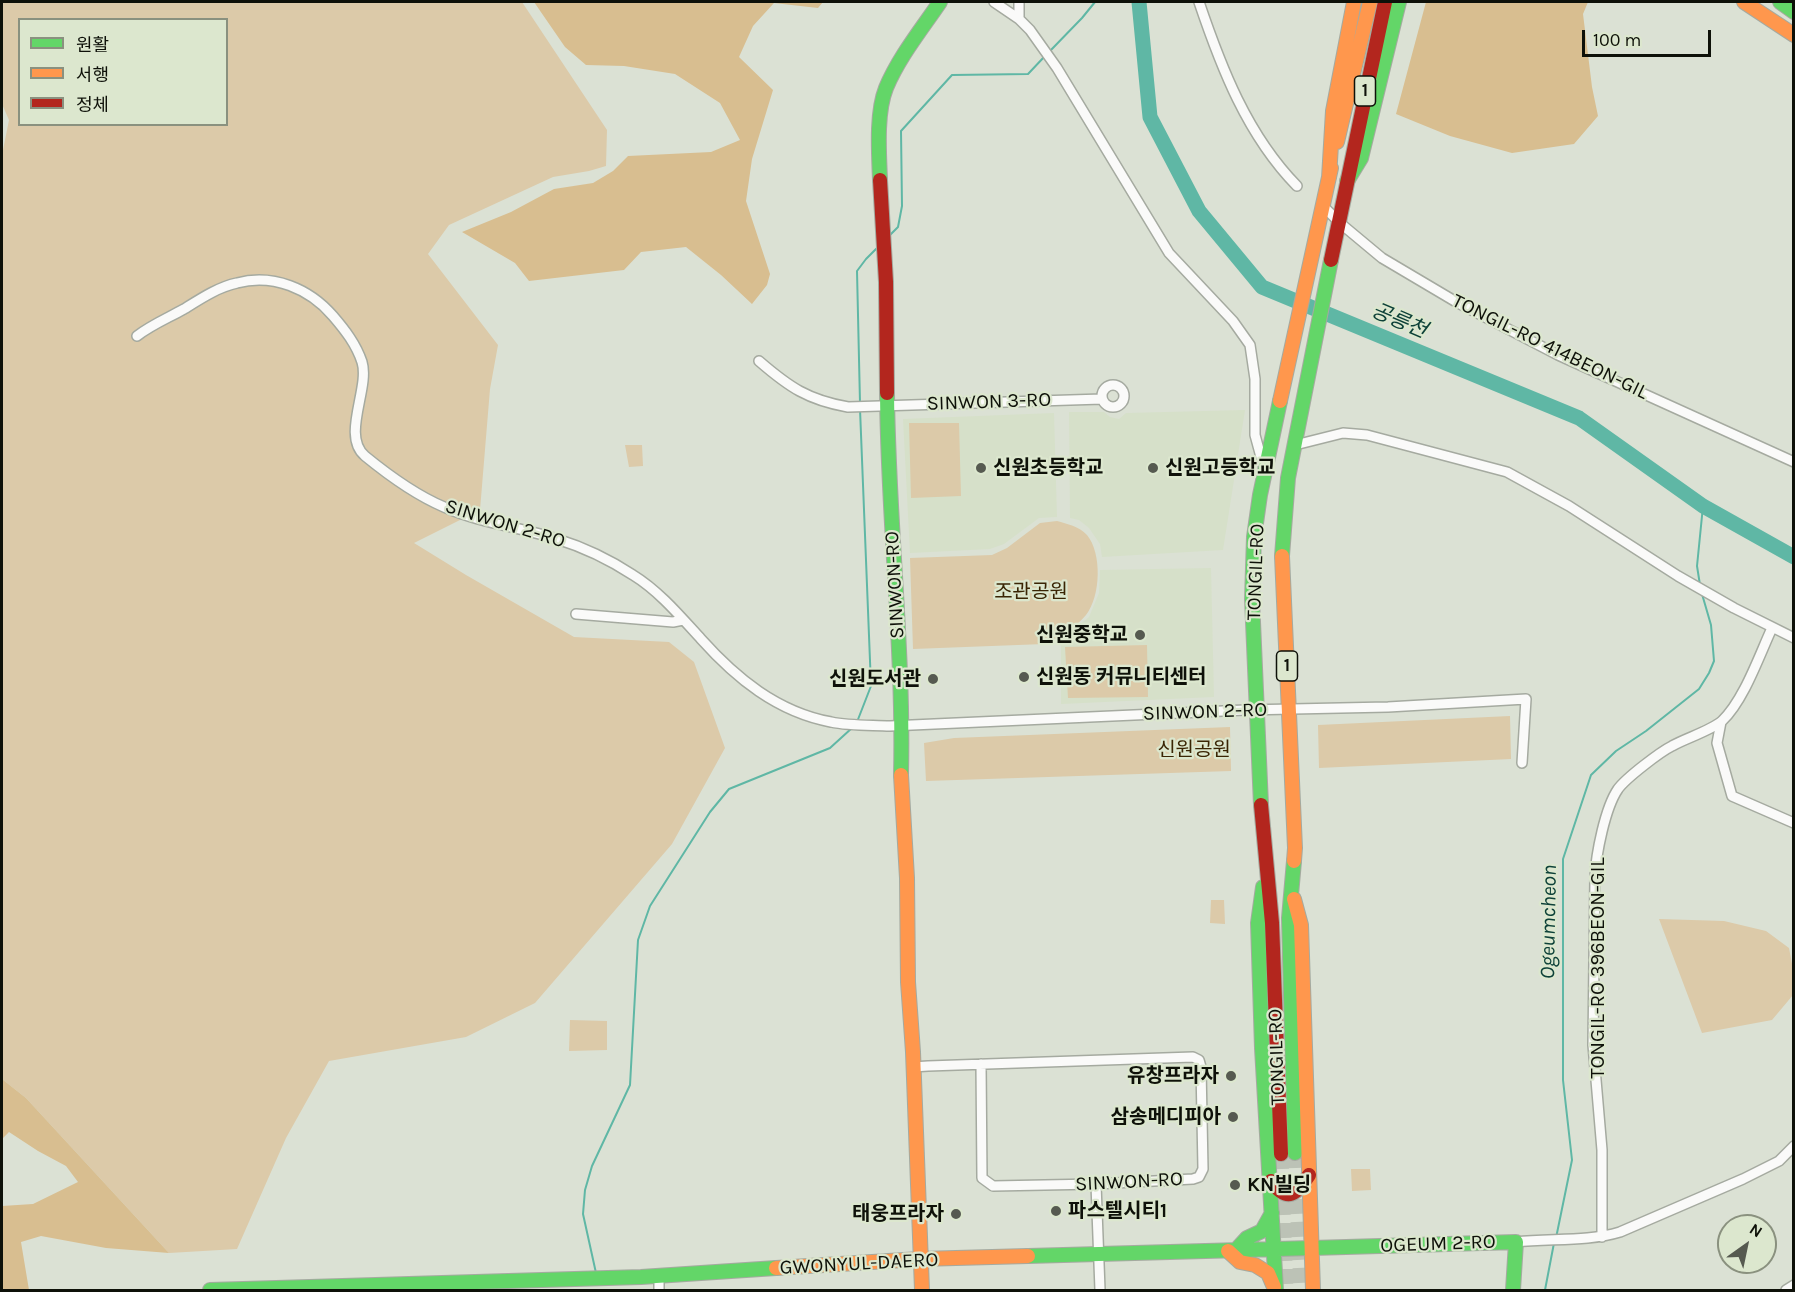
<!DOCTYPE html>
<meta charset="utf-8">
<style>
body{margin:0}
#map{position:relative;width:1795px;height:1292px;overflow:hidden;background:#dbe1d4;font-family:Karla,"Noto Sans KR",sans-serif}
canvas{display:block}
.frame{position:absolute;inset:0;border:3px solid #0e1109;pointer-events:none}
.legend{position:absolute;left:18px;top:18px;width:210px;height:108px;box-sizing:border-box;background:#dce7ce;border:2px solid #8a917f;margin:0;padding:8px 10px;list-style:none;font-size:18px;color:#0e1109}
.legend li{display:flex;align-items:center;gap:12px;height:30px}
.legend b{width:30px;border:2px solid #8a917f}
.north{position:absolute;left:1717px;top:1214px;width:60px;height:60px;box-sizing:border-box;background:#dce7ce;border:2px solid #8a917f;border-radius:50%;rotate:33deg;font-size:16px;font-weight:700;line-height:24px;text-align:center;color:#0e1109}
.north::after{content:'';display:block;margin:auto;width:21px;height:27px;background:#565a50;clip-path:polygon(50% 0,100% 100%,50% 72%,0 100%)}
.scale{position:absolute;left:1582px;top:30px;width:129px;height:27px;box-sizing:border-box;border:3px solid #0e1109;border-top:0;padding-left:8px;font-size:18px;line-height:21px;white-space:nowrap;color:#0e1109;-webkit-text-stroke:4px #dce7ce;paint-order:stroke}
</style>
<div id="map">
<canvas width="1795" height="1292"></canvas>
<div class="frame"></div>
<ul class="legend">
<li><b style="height:8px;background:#63d668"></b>원활</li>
<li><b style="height:8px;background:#ff974d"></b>서행</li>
<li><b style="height:8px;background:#b3261e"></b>정체</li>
</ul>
<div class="north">N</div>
<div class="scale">100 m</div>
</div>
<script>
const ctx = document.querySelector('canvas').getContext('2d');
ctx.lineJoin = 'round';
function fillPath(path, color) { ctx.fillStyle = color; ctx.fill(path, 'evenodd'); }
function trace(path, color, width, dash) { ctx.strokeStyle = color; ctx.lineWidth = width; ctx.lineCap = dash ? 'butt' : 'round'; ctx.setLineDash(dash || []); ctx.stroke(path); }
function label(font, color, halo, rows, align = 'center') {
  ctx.font = font + ' Karla,"Noto Sans KR",sans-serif'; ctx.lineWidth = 4.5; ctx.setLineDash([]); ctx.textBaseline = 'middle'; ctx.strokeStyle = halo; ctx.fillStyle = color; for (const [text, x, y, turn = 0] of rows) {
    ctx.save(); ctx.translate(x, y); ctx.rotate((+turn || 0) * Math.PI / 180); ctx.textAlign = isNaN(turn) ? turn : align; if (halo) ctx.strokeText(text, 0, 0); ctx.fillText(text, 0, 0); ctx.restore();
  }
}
fillPath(new Path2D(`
 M1245,410L1223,550L1102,557L1100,544L1089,528L1079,520L1070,518L1069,412H1104L1110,417L1119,419L1126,413Z
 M1054,413L1057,517L1039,518L1004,544L990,549L910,553L903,419Z
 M1211,568L1214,697L1061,704V640L1089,617L1099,593L1100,570Z`), '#d6e0c9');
fillPath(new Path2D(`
 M2,2H522L607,130L606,166L589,171L553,177L449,225L428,254L498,345L490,389L480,510L414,543L466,575L574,637L669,642L694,662L725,748L672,844L535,1003L466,1037L329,1061L286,1138L237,1249L169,1253L26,1098L2,1079V155L9,120L2,104ZM20,20H226V124H20Z
 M909,423H959L961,496L911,498Z
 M642,445L643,466L629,467L625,445Z
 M1057,521C1067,524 1079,526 1087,535C1102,553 1101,596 1086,615C1076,627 1058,639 1044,644L913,649L910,558L992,555L1007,548L1040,523Z
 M1147,645L1148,697L1068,698L1065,647Z
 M1510,716L1511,759L1319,768L1318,725Z
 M1230,727L1231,771L926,781L924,743L954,738Z
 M1211,900H1224L1225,924L1210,923Z
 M1659,919L1724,921L1766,931L1789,948L1793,969V995L1772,1020L1702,1033Z
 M570,1020L607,1021V1050L569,1051Z
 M1351,1169H1370L1371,1190L1352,1191Z`), '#dccaa9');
fillPath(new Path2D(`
 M534,2H823L818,8L774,3L753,26L739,57L773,90L752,159L746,201L770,274L767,285L752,304L721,275L686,247L641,252L624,270L529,281L515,263L462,232L511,212L554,189L593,183L613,171L628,156L711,152L740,140L720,103L675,74L624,66L586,65L565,47Z
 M1426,2H1588L1583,14L1592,87L1598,116L1574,144L1512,153L1450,136L1396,114Z
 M2,1079L26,1098L169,1253L106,1248L41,1236L21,1242L29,1290H2V1206L33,1204L78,1182L66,1166L38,1151L9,1132L2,1139Z`), '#d8be90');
trace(new Path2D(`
 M1049,52L1082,18L1095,2
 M889,236L898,227L902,206L901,131L952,75L1028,74L1045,56
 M860,403L857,271L866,259L879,246
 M1700,585L1697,566L1703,506
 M857,722L871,686L860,409
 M1556,1238L1572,1160L1563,1080V859L1591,775L1616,751L1646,731L1699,689L1709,673L1714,661L1711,625L1702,594
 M596,1273L583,1214L585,1190L592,1166L630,1085L638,940L650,906L710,812L729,789L830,748L852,728
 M1545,1290L1554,1243`), '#5fb7a5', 2);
trace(new Path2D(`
 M1139,2L1150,117L1199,211L1262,287L1579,418L1703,506L1794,557`), '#5fb7a5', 15);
trace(new Path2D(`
 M1295,1153L1301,1290
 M1281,1154L1286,1290`), '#bcc2b6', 15, [15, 8]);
const street = new Path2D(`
 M994,2L1019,19L1030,30L1057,68L1169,253L1233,321L1250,345L1255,379V435L1264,468
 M1019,2V19
 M1199,2C1221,67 1247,135 1297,186
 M1323,206L1340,223L1382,258L1458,303L1558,355L1794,462
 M137,336C151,325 168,318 184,309C200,299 218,287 237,283C273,273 310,289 333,316C345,330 356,344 362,362C370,388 341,436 365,456C387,474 418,496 444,507C480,523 520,527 557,539C583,547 610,560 633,575C659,591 680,616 701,639C736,678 777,712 831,722C850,726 870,725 890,726L1245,710L1388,707L1526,699L1522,763
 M759,361C789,387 808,400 848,407L1102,399
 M1102 396a11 11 0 1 1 22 0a11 11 0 1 1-22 0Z
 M1295,445L1343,433L1367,435L1507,472L1569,506L1678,576L1734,608L1794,638
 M576,614L673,622L683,620
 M1721,722L1717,743L1732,796L1794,823
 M913,1067L928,1066L1193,1057L1199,1060L1201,1067L1203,1169L1199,1177L1193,1179L1096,1184L993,1186L982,1178L981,1064
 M1096,1184L1100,1290
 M1602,1237V1150L1593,1045L1595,877C1596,854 1605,808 1618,789C1626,778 1660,752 1672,746C1686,738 1710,731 1722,721C1744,700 1759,656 1772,628
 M1516,1242C1550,1238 1587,1242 1620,1232L1743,1179L1779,1161L1794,1146
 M659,1276V1290
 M1786,1290L1794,1285`);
const fast = new Path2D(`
 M1780,2L1794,12
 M880,180C879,153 876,113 886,88C899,57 921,30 940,2
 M1347,181L1361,158L1399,2
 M887,393C888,520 904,648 901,775
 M1282,556L1288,478L1331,260
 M1261,805L1252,599L1254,537L1260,495L1280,401
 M1294,861L1289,918L1295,1153
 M1263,887L1258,923L1262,1048L1276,1290
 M1312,1248L1516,1242L1513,1290
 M1236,1250L1247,1238L1262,1231L1272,1213
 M1028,1256L1312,1248
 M210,1290L641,1277L776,1268`);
const slow = new Path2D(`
 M1744,2L1794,35
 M1337,142L1370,2
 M1329,178L1333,111L1354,2
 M1280,401L1331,168
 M1282,556L1295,848L1294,861
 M901,775L907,878L908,982L913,1052L922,1290
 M1294,899L1301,925L1313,1290
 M1228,1251L1240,1262L1255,1265L1268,1273L1274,1287
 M776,1268L920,1259L1028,1256`);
const jam = new Path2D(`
 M880,180L886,282L887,393
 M1331,260L1385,2
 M1261,805L1272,923L1281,1154
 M1271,1181C1288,1204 1296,1194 1309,1175`);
trace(street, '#a5aaa0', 12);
trace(fast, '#a5aaa0', 16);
trace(slow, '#a5aaa0', 16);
trace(jam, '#a5aaa0', 16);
trace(street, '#fafaf9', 9);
trace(fast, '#63d668', 14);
trace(slow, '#ff974d', 14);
trace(jam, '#b3261e', 14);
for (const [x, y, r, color] of [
 [981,468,6,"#565a50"],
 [1153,468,6,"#565a50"],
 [1140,635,6,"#565a50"],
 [1024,677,6,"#565a50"],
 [933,679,6,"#565a50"],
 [1231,1076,6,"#565a50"],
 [1233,1117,6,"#565a50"],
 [1235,1185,6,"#565a50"],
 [1056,1211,6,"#565a50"],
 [956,1214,6,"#565a50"]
]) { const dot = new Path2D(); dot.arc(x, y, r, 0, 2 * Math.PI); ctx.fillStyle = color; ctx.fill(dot); trace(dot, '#dce7ce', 2); }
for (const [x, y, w] of [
 [1365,91,21],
 [1287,666,21]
]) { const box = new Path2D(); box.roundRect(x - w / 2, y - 15, w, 30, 4.5); ctx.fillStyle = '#dce7ce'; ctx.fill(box); trace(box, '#0e1109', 1.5); }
label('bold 18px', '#0e1109', null, [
 ["1",1365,91],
 ["1",1287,666]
]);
label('20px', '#0e1109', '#dce7ce', [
 ["TONGIL-RO 414BEON-GIL",1550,347,26],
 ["SINWON 3-RO",989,402,-2],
 ["SINWON 2-RO",505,524,17],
 ["TONGIL-RO",1256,572,-88],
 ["SINWON-RO",895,585,-93],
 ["SINWON 2-RO",1205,712,-2],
 ["TONGIL-RO 396BEON-GIL",1598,968,-90],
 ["TONGIL-RO",1277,1057,-92],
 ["SINWON-RO",1129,1182,-3],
 ["OGEUM 2-RO",1438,1244,-2],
 ["GWONYUL-DAERO",859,1264,-3]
]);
label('bold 20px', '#0e1109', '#dce7ce', [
 ["신원초등학교",993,468],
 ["신원고등학교",1165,468],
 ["신원중학교",1128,635,"right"],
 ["신원동 커뮤니티센터",1036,677],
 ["신원도서관",921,679,"right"],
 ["유창프라자",1219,1076,"right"],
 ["삼송메디피아",1221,1117,"right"],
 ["KN빌딩",1247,1185],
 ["파스텔시티1",1068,1211],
 ["태웅프라자",944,1214,"right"]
], 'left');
label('20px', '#3a2504', '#dce7ce', [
 ["조관공원",1031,592],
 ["신원공원",1194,750]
]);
label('italic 21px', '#0d4138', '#dce7ce', [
 ["공릉천",1399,321,23],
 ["Ogeumcheon",1549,922,-89]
]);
</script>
